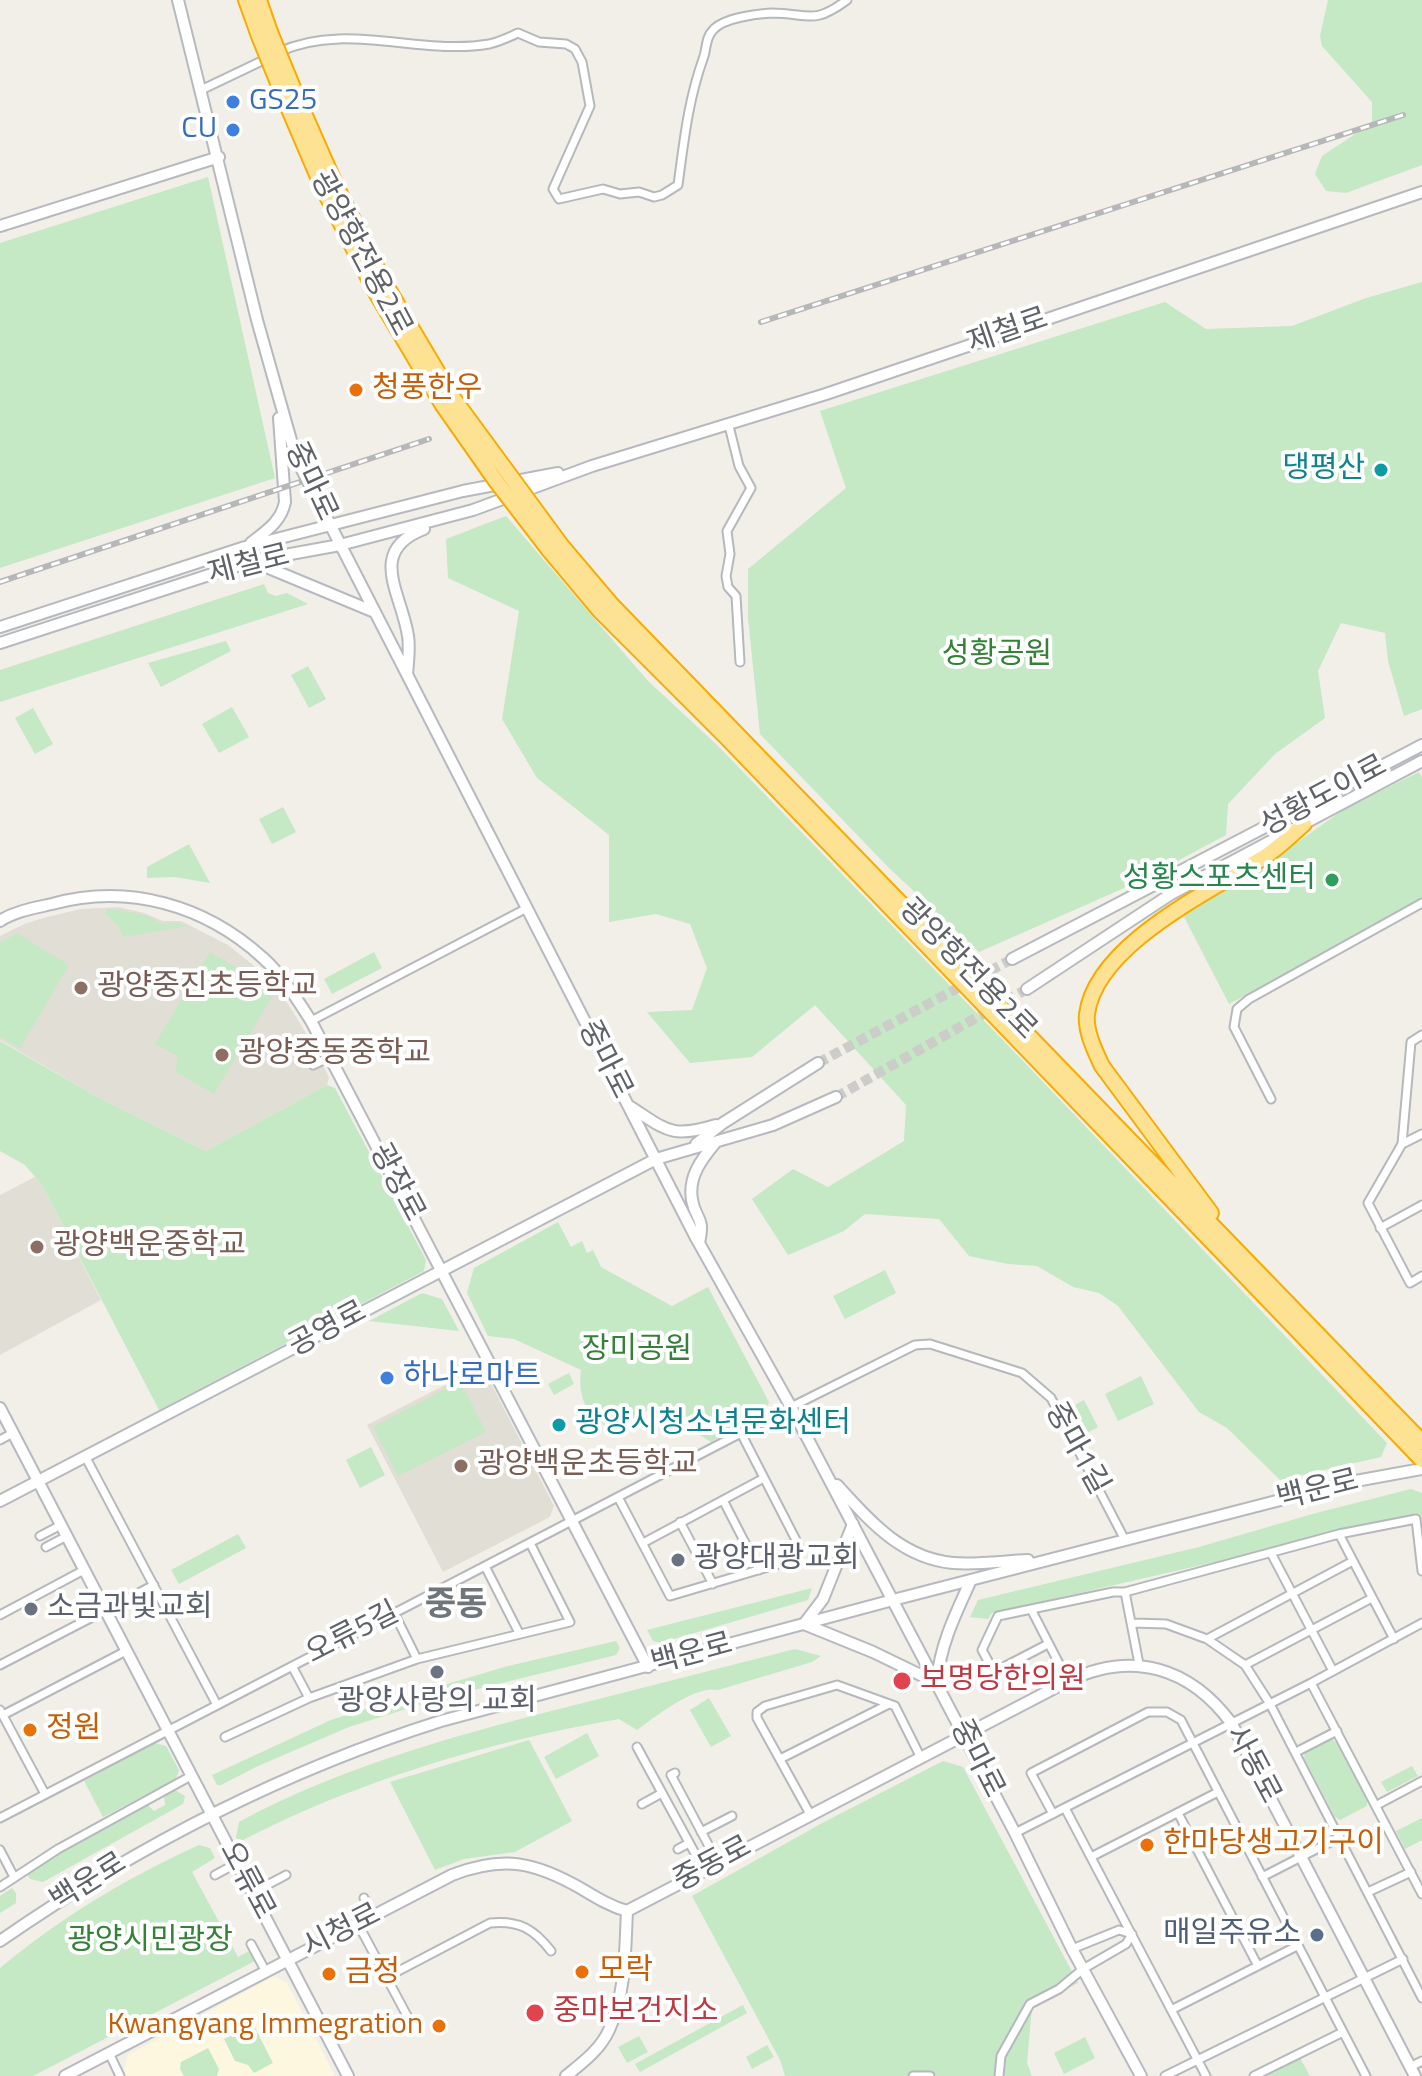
<!DOCTYPE html>
<meta charset="utf-8">
<style>
body{margin:0}
canvas{display:block;background:#f1efe8}
</style>
<canvas width="1422" height="2076"></canvas>
<script>
const ctx = document.querySelector('canvas').getContext('2d');
ctx.lineJoin = 'round';
function fillPath(path, color) { ctx.fillStyle = color; ctx.fill(path, 'evenodd'); }
function trace(path, color, width, dash) { ctx.strokeStyle = color; ctx.lineWidth = width; ctx.lineCap = dash ? 'butt' : 'round'; ctx.setLineDash(dash || []); ctx.stroke(path); }
function label(font, color, halo, rows, align = 'center') {
  ctx.font = font + ' "Titillium Web","Noto Sans KR",sans-serif'; ctx.lineWidth = 8; ctx.setLineDash([]); ctx.textBaseline = 'middle'; ctx.strokeStyle = halo; ctx.fillStyle = color; for (const [text, x, y, turn = 0] of rows) {
    ctx.save(); ctx.translate(x, y); ctx.rotate((+turn || 0) * Math.PI / 180); ctx.textAlign = isNaN(turn) ? turn : align; if (halo) ctx.strokeText(text, 0, 0); ctx.fillText(text, 0, 0); ctx.restore();
  }
}
fillPath(new Path2D(`
 M274,1976L287,1983L335,2076H127L124,2070L128,2055Z`), '#fef7e0');
fillPath(new Path2D(`
 M118,907L144,913L163,921H181L228,945L252,964L288,1004L306,1033L329,1077L327,1085L206,1151L101,1099L0,1040V936L24,924L47,917L81,909Z
 M35,1177L42,1185L101,1300L0,1355V1195Z
 M482,1366L554,1506L550,1517L443,1572L367,1425Z`), '#e1ded6');
fillPath(new Path2D(`
 M1328,0H1422V165L1346,193L1326,191L1315,174L1322,156L1372,123V102L1322,46L1320,36Z
 M208,177L275,478L0,568V243Z
 M1422,282V709L1404,716L1388,661L1385,633L1341,623L1318,671L1325,718L1275,754L1228,804L1226,835L1140,881L979,952L888,867L760,734L748,618V569L846,488L820,411L1165,302L1206,329L1292,326L1366,298Z
 M506,516L648,681L718,746L1024,1062L1387,1443L1381,1457L1280,1480L1227,1428L1199,1412L1118,1306L1099,1293L1073,1287L1037,1266L1008,1264L969,1256L939,1219L865,1214L844,1231L788,1255L752,1199L793,1169L828,1187L904,1141L906,1105L815,1005L752,1057L690,1063L647,1012L692,1010L707,968L690,924L656,914L609,922V835L537,778L502,719L519,611L448,578L446,539Z
 M264,584L268,593L276,596L287,593L308,604L0,702V670Z
 M226,641L231,651L161,687L148,663Z
 M308,666L326,699L309,708L291,675Z
 M232,707L249,737L219,753L202,724Z
 M33,708L53,744L35,754L15,718Z
 M1419,772L1422,777V899L1229,1004L1183,915L1271,861L1343,810Z
 M283,807L296,832L272,844L259,819Z
 M189,844L210,883L175,877L147,878V867Z
 M107,909H117L151,917L161,924L176,923L187,926L123,937L119,927L105,913Z
 M17,933L69,965L20,1048L0,1037V943Z
 M210,952L240,970L237,976L272,997L214,1094L176,1072L177,1056L155,1044Z
 M374,952L382,968L332,994L324,979Z
 M0,1041L101,1099L206,1151L327,1085L335,1088L426,1260L424,1271L159,1410L42,1185L25,1165L0,1151Z
 M558,1222L571,1247L582,1241L587,1253L593,1250L601,1267L672,1306L708,1287L769,1402L764,1414L711,1442L653,1406L631,1423L606,1426C584,1414 578,1393 581,1370L514,1339L488,1336L467,1293L474,1268Z
 M885,1270L896,1293L845,1319L833,1296Z
 M422,1293L442,1299L459,1331L369,1321Z
 M569,1373L574,1384L554,1395L548,1384Z
 M1141,1376L1154,1404L1118,1421L1105,1394Z
 M460,1381L486,1432L398,1476L373,1427Z
 M1084,1400L1098,1427L1078,1438L1063,1411Z
 M371,1447L385,1475L360,1488L346,1460Z
 M1411,1489L1422,1493V1521L1420,1515L992,1613L988,1619L970,1617L978,1600L1199,1547L1316,1513Z
 M238,1534L246,1548L179,1584L171,1570Z
 M812,1588L808,1600L660,1643L653,1641L647,1630Z
 M616,1641L620,1648L616,1655L453,1695H444L437,1687L508,1666Z
 M795,1649L821,1656L812,1662L718,1690C695,1685 656,1716 637,1730L619,1719C487,1742 359,1780 239,1842L236,1837L239,1822C343,1765 468,1732 583,1703C654,1685 724,1667 795,1649Z
 M420,1691L425,1703L349,1727L258,1766L221,1785H217L212,1775L331,1720Z
 M709,1698L731,1736L711,1747L690,1710Z
 M587,1733L599,1756L556,1779L544,1757Z
 M1331,1739L1336,1742L1367,1800V1806L1340,1820L1335,1817L1304,1757L1305,1752Z
 M529,1740L572,1821L515,1852L464,1859L435,1870L390,1782Z
 M155,1743L166,1746L179,1770L176,1779L103,1817L84,1781Z
 M943,1761L963,1767L1078,1983L1032,2006L1027,2063L1032,2076H785L780,2060L692,1896L824,1822Z
 M1412,1766L1418,1776L1387,1792L1381,1782Z
 M175,1790L185,1796L183,1804L43,1882L30,1879L26,1872L148,1805L154,1811L165,1805L164,1797Z
 M1422,1818V1840L1405,1849L1396,1831Z
 M199,1845L210,1848L215,1858L192,1872L238,1957L251,1950L257,1960L33,2076H0V1968C60,1918 128,1877 199,1845Z
 M12,1888L16,1893V1903L0,1913V1896Z
 M743,2005L747,2013L640,2072L635,2064Z
 M253,2024L273,2063L254,2073L248,2065L235,2061L224,2039Z
 M639,2036L648,2052L627,2063L618,2047Z
 M1085,2037L1095,2058L1064,2074L1054,2053Z
 M767,2045L774,2057L752,2069L746,2057Z
 M208,2048L219,2069L217,2076H184L180,2069L181,2062Z
 M1300,2058L1310,2076H1267Z`), '#c5e8c5');
trace(new Path2D(`
 M818,1063L1012,959
 M836,1097L1027,989`), '#ccccc8', 10, [10, 5]);
const street = new Path2D(`
 M279,52C345,21 420,56 489,44C499,42 509,37 518,33L539,42L566,44L575,49L582,62L590,106L553,189L559,199L603,189L620,194L639,192L654,197L662,195L678,185C684,141 688,101 703,59C707,49 705,38 713,30C723,18 756,14 771,13C809,13 812,26 847,0
 M201,90L268,58
 M729,426L739,466L751,488L727,531L730,554L726,576L728,587L736,596L740,662
 M311,1021L527,908
 M1422,1035L1411,1042L1402,1144L1368,1203L1410,1283L1422,1276
 M313,1065L330,1057
 M1271,1099L1234,1027L1237,1009L1249,999L1422,903
 M1402,1144L1422,1134
 M1380,1228L1422,1205
 M0,1440L13,1433
 M85,1456L217,1705
 M618,1497L670,1596L792,1560L798,1544L741,1433
 M723,1500L759,1570
 M680,1522L713,1584
 M1339,1534L1394,1639
 M40,1536L61,1525
 M643,1543L764,1478
 M46,1547L67,1536
 M1271,1553L1333,1671
 M485,1566L519,1633
 M1125,1592L1139,1664
 M1032,1611L1068,1681
 M394,1613L417,1659
 M0,1615L84,1570
 M1133,1623L1166,1624L1207,1639L1245,1665L1270,1704L1422,1998
 M1207,1639L1353,1561
 M1048,1644L994,1672L982,1650L998,1616L1113,1592H1125L1339,1534L1416,1519L1422,1571
 M0,1665L154,1585
 M1245,1665L1372,1598
 M292,1666L309,1698
 M1311,1683L1422,1894
 M0,1710L45,1794
 M3,1715L126,1651
 M225,1737L309,1698L417,1659L570,1622L530,1543
 M637,1747L704,1870
 M1296,1752L1337,1731
 M780,1759L889,1704
 M675,1773L671,1775L718,1863
 M642,1804L662,1793
 M1377,1805L1422,1781
 M1065,1808L1206,2076
 M1178,1813L1258,1966
 M810,1814L757,1718V1712L765,1706L837,1685L895,1706L920,1756
 M1053,1814L1031,1773L1148,1712H1167L1181,1720L1366,2076
 M0,1818L791,1407L915,1345L930,1344L1022,1373L1051,1398L1125,1540
 M701,1832L732,1816
 M1015,1833L1311,1683L1422,1623
 M678,1849L689,1843
 M0,1850L14,1877
 M1091,1857L1218,1792
 M215,1875L237,1863
 M1262,1877L1340,1837
 M0,1887L58,1849L191,1776
 M1368,1892L1411,1872
 M252,1893L286,1875
 M364,1898L373,1916
 M358,1924L412,2025
 M251,1944L266,1972
 M387,1977L490,1923C519,1920 534,1929 551,1951
 M1171,2010L1297,1946
 M109,2053L120,2076
 M1410,2067L1422,2061
 M913,2076H930
 M999,2076L1001,2056L1030,2004L1059,1989L1083,1969L1126,1944L1132,1934L1119,1930L1072,1949
 M1165,2076L1403,1959
 M1254,2076L1343,2032`);
const secondary = new Path2D(`
 M178,0L257,320L296,458L695,1236L791,1407L1015,1833L1072,1949L1141,2076
 M0,226L219,157
 M251,543C266,531 281,522 285,502L279,418
 M254,562L372,611
 M0,627L245,547L463,491L558,473
 M0,643L252,561L340,545L473,510L592,466L826,394L1422,192
 M407,674C408,662 410,648 408,636C402,594 366,551 424,529
 M0,921C15,911 35,908 52,904C128,883 205,905 263,958C282,975 297,999 311,1021L648,1667
 M1012,959L1422,745
 M1027,989L1171,894L1422,761
 M629,1106C667,1130 670,1139 716,1125
 M696,1144L723,1123L818,1063
 M699,1243C705,1215 696,1222 692,1200C688,1177 701,1160 715,1143
 M0,1408L348,2076
 M837,1485C870,1521 901,1558 953,1563C977,1565 1004,1561 1028,1560
 M0,1501L656,1159L773,1125L836,1097
 M804,1624L873,1652L937,1683
 M804,1624L823,1599L853,1524
 M937,1681C940,1645 956,1613 971,1580
 M0,1941C137,1846 283,1771 441,1721L893,1600L1350,1482L1422,1469
 M65,2076L452,1875C504,1855 535,1862 582,1889C597,1898 610,1906 627,1911
 M566,2076C582,2063 600,2050 609,2030C626,1994 625,1949 627,1911L1068,1681C1132,1650 1190,1667 1232,1724L1415,2076`);
const highway = new Path2D(`
 M246,0L259,36
 M259,0L270,32
 M296,95L336,186L384,282L453,398
 M285,100L321,184L375,291L442,404
 M561,545L611,604L1422,1442
 M549,550L600,611L728,739L1422,1460
 M1211,1213L1102,1066C1095,1051 1085,1031 1087,1014C1096,945 1209,892 1261,859C1277,850 1290,836 1304,824`);
trace(street, '#b5b8bc', 11);
trace(secondary, '#b6babf', 14);
trace(highway, '#f9ab00', 18);
trace(street, '#fff', 7);
trace(secondary, '#fff', 10);
trace(highway, '#fde293', 14);
const rail = new Path2D(`
 M761,322L1403,115
 M0,582L429,439`);
trace(rail, '#b6b7b8', 6);
trace(rail, '#fff', 3, [9]);
const highwayBridge = new Path2D(`
 M270,32L296,95
 M259,36L285,100
 M453,398L561,545
 M442,404L496,481L549,550`);
trace(highwayBridge, '#f9ab00', 18, []);
trace(highwayBridge, '#fde293', 14);
for (const [x, y, r, color] of [
 [233,102,8,"#3f7fe0"],
 [233,130,8,"#3f7fe0"],
 [356,390,8,"#e8710a"],
 [1381,470,8,"#0f9aa8"],
 [1332,880,8,"#2e9e5b"],
 [81,988,8,"#8d6e63"],
 [222,1055,8,"#8d6e63"],
 [37,1247,8,"#8d6e63"],
 [387,1378,8,"#3f7fe0"],
 [559,1425,8,"#0f9aa8"],
 [461,1466,8,"#8d6e63"],
 [678,1560,8,"#6b7280"],
 [31,1609,8,"#6b7280"],
 [437,1672,8,"#6b7280"],
 [902,1681,10,"#e0444e"],
 [30,1730,8,"#e8710a"],
 [1147,1845,8,"#e8710a"],
 [1317,1935,8,"#5c6f8a"],
 [582,1972,8,"#e8710a"],
 [329,1974,8,"#e8710a"],
 [535,2013,10,"#e0444e"],
 [439,2026,8,"#e8710a"]
]) { const dot = new Path2D(); dot.arc(x, y, r, 0, 2 * Math.PI); ctx.fillStyle = color; ctx.fill(dot); trace(dot, '#fff', 3); }
label('30px', '#366cbe', '#fff', [
 ["GS25",249,102],
 ["CU",217,130,"right"],
 ["하나로마트",403,1378]
], 'left');
label('30px', '#5f6368', '#fff', [
 ["광양항전용2로",360,254,62],
 ["제철로",1008,332,-19],
 ["중마로",310,482,65],
 ["제철로",249,566,-14],
 ["성황도이로",1324,797,-28],
 ["광양항전용2로",967,970,46],
 ["중마로",604,1060,63],
 ["광장로",396,1183,62],
 ["공영로",328,1330,-28],
 ["중마1길",1076,1449,61],
 ["백운로",1318,1491,-14],
 ["오류5길",353,1634,-27],
 ["백운로",692,1655,-15],
 ["중마로",976,1759,63],
 ["사동로",1252,1765,62],
 ["중동로",713,1865,-28],
 ["오류로",246,1881,62],
 ["백운로",89,1883,-32],
 ["시청로",342,1932,-27]
]);
label('30px', '#c56008', '#fff', [
 ["청풍한우",372,390],
 ["정원",46,1730],
 ["한마당생고기구이",1163,1845],
 ["모락",598,1972],
 ["금정",345,1974],
 ["Kwangyang Immegration",423,2026,"right"]
], 'left');
label('30px', '#0d838f', '#fff', [
 ["댕평산",1365,470],
 ["광양시청소년문화센터",575,1425,"left"]
], 'right');
label('30px', '#348238', '#fff', [
 ["성황공원",997,656],
 ["장미공원",637,1351],
 ["광양시민광장",150,1942]
]);
label('30px', '#27864d', '#fff', [
 ["성황스포츠센터",1316,880]
], 'right');
label('30px', '#785e54', '#fff', [
 ["광양중진초등학교",97,988],
 ["광양중동중학교",238,1055],
 ["광양백운중학교",53,1247],
 ["광양백운초등학교",477,1466]
], 'left');
label('30px', '#5b616d', '#fff', [
 ["광양대광교회",694,1560],
 ["소금과빛교회",47,1609],
 ["광양사랑의 교회",437,1703,"center"]
], 'left');
label('30px', '#be3a42', '#fff', [
 ["보명당한의원",920,1681],
 ["중마보건지소",553,2013]
], 'left');
label('30px', '#4e5e75', '#fff', [
 ["매일주유소",1301,1935]
], 'right');
label('bold 34px', '#70757a', '#fff', [
 ["중동",456,1607]
]);
</script>
